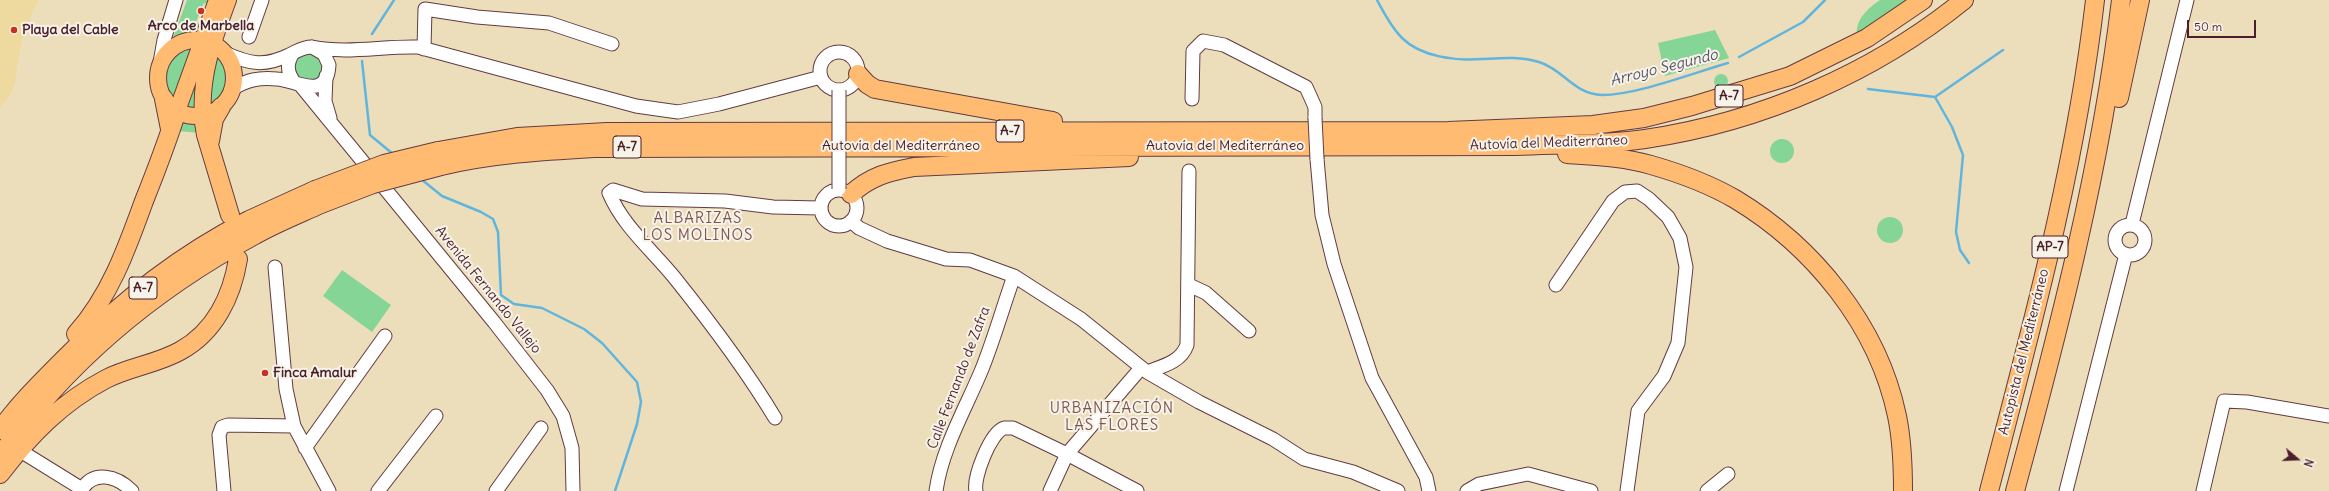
<!DOCTYPE html>
<meta charset="utf-8">
<style>
body{margin:0}
#map{position:relative;width:2329px;height:491px;overflow:hidden;background:#ecdebb;font-family:Delius,sans-serif}
canvas{display:block}
.north{position:absolute;left:2277px;top:439px;width:40px;height:40px;-webkit-text-stroke:3px #f7f3e8;paint-order:stroke;rotate:109deg;font-size:11px;font-weight:700;line-height:16px;text-align:center;color:#4a1f2b}
.north::after{content:'';display:block;margin:auto;width:14px;height:18px;background:#4a1f2b;clip-path:polygon(50% 0,100% 100%,50% 72%,0 100%)}
.scale{position:absolute;left:2187px;top:20px;width:69px;height:18px;box-sizing:border-box;border:2px solid #4a1f2b;border-top:0;padding-left:5px;font-size:12px;line-height:14px;white-space:nowrap;color:#4a1f2b;-webkit-text-stroke:3px #f7f3e8;paint-order:stroke}
</style>
<div id="map">
<canvas width="2329" height="491"></canvas>
<div class="north">N</div>
<div class="scale">50 m</div>
</div>
<script>
const ctx = document.querySelector('canvas').getContext('2d');
ctx.lineJoin = 'round';
function fillPath(path, color) { ctx.fillStyle = color; ctx.fill(path, 'evenodd'); }
function trace(path, color, width, dash) { ctx.strokeStyle = color; ctx.lineWidth = width; ctx.lineCap = dash ? 'butt' : 'round'; ctx.setLineDash(dash || []); ctx.stroke(path); }
function label(font, color, halo, rows, align = 'center') {
  ctx.font = font + ' Delius,sans-serif'; ctx.lineWidth = 4; ctx.setLineDash([]); ctx.textBaseline = 'middle'; ctx.strokeStyle = halo; ctx.fillStyle = color; for (const [text, x, y, turn = 0] of rows) {
    ctx.save(); ctx.translate(x, y); ctx.rotate((+turn || 0) * Math.PI / 180); ctx.textAlign = isNaN(turn) ? turn : align; if (halo) ctx.strokeText(text, 0, 0); ctx.fillText(text, 0, 0); ctx.restore();
  }
}
fillPath(new Path2D(`
 M187,0H209L207,4L204,3L196,22L200,24C193,35 185,36 173,38Z
 M1880,0H1911L1857,36C1855,20 1867,9 1880,0Z
 M1715,30L1729,58L1665,76L1658,43Z
 M184,46H192L173,100C149,87 165,55 184,46Z
 M294 67a14 14 0 1 1 28 0a14 14 0 1 1-28 0Z
 M219,54C230,66 231,100 211,104L213,73Z
 M1714 81a7 7 0 1 1 14 0a7 7 0 1 1-14 0Z
 M196,84L198,85L196,109L187,107Z
 M182,118L198,120L200,133L178,131Z
 M1770 151a12 12 0 1 1 24 0a12 12 0 1 1-24 0Z
 M1877 230a13 13 0 1 1 26 0a13 13 0 1 1-26 0Z
 M342,270L391,305L372,332L323,296Z`), '#85d596');
fillPath(new Path2D(`
 M0,0H39C31,14 21,40 19,56C14,82 18,86 0,108Z`), '#eeda9e');
trace(new Path2D(`
 M1377,0C1384,13 1391,27 1402,38C1421,57 1456,61 1482,59C1501,58 1520,56 1539,62C1563,69 1575,95 1602,95C1637,95 1693,73 1728,63
 M372,34L394,0
 M1739,57L1803,22L1825,0
 M362,61L370,135L393,154
 M1868,89L1935,97L1952,127L1963,155L1956,232L1960,250L1969,263
 M1935,97L2003,50
 M421,179L442,196L481,212L493,219L498,232L501,295L514,304L542,308L584,329L602,343L637,382L641,402L637,424L615,491`), '#61b5dd', 2.5);
const minor = new Path2D(`
 M249,37L262,0
 M312,47C347,54 382,46 418,47L636,106L678,112L719,104L821,77
 M424,49L425,9L477,17L549,23L612,44
 M820 71a19 19 0 1 1 38 0a19 19 0 1 1-38 0Z
 M225,53C250,64 264,67 289,55C298,51 302,47 312,47L324,54L329,65C327,102 296,80 277,79C259,77 247,80 232,89
 M293,53C286,64 287,73 295,83
 M158,74L164,40L176,0
 M326,76L325,101L330,118
 M301,86L494,322L547,390L563,416L572,448L573,491
 M1192,99L1193,51L1203,41L1224,45L1306,87L1315,107V118
 M1317,159L1322,215L1334,264L1372,378L1426,477L1429,491
 M821 208a18 18 0 1 1 36 0a18 18 0 1 1-36 0Z
 M851,221L859,228L887,241L946,259L970,260L1014,276L1081,319L1147,372L1199,402L1273,439L1304,459L1353,472L1398,491
 M2132,224L2187,0
 M2115 240a15 15 0 1 1 30 0a15 15 0 1 1-30 0Z
 M275,267L286,389L294,426L329,491
 M1189,285L1206,293L1249,331
 M1556,285L1613,201L1625,192L1637,191L1649,199L1668,217L1680,238L1686,267L1678,343L1664,376L1638,411L1627,491
 M1147,372C1163,366 1181,362 1187,345L1189,171
 M775,418C745,368 710,322 674,277C651,249 623,226 609,193L613,190L642,199L725,201L773,207L820,208
 M305,448L385,336
 M19,450L82,489
 M81,491C93,469 117,476 132,491
 M224,491L219,435L222,427L228,425L294,426
 M378,491L436,416
 M496,491L541,428
 M936,491C942,448 966,408 982,369C994,339 1003,307 1014,276
 M976,491C973,478 990,433 1004,428C1006,428 1010,428 1013,428L1067,454L1137,491
 M1050,491L1067,454L1141,368
 M1467,491L1479,484L1528,474L1591,491
 M1707,491L1728,474
 M2066,491L2126,254
 M2203,491L2224,401L2247,402L2329,416`);
const major = new Path2D(`
 M158 78a38 38 0 1 1 76 0a38 38 0 1 1-76 0Z
 M177,111L217,0
 M203,116C200,75 214,38 228,0`);
const highway = new Path2D(`
 M858,74L867,84L875,89L1053,121
 M2119,98L2140,0
 M164,99L170,129
 M203,116L206,135L230,215
 M210,141L214,119L221,107
 M438,151L517,137L607,132L1448,131L1593,125L1644,118L1692,106L1790,76L1867,38L1923,0
 M1567,154C1595,156 1624,157 1651,165C1679,173 1709,184 1735,199C1813,246 1878,325 1897,416C1902,440 1903,466 1903,491
 M441,166C492,154 542,151 594,148L1515,146C1558,144 1603,145 1645,139C1761,122 1874,73 1964,0
 M851,194C871,176 888,172 914,167L1129,157
 M76,334C110,296 127,248 144,201C156,171 167,142 177,111
 M0,430C18,405 41,382 63,360C117,305 179,255 249,220C271,210 293,200 315,190
 M0,456C66,363 155,289 255,235C276,223 299,214 321,204
 M0,474C30,435 62,402 106,379C129,367 157,364 180,351C215,332 232,296 238,259
 M1989,491C2031,329 2076,167 2095,0
 M2015,491C2059,329 2101,167 2121,0`);
trace(minor, '#623c41', 15);
trace(major, '#623c41', 18);
trace(highway, '#623c41', 20);
trace(minor, '#fff', 13);
trace(major, '#ffbb71', 16);
trace(highway, '#ffbb71', 18);
const minorBridge = new Path2D(`
 M1315,118L1317,159
 M839,189V90`);
const highwayBridge = new Path2D(`
 M315,190L384,164L438,151
 M321,204L373,184L441,166`);
trace(minorBridge, '#623c41', 15, []);
trace(highwayBridge, '#623c41', 20, []);
trace(minorBridge, '#fff', 13);
trace(highwayBridge, '#ffbb71', 18);
for (const [x, y, r, color] of [
 [201,11,4,"#c8321e"],
 [14,30,4,"#c8321e"],
 [265,373,4,"#c8321e"]
]) { const dot = new Path2D(); dot.arc(x, y, r, 0, 2 * Math.PI); ctx.fillStyle = color; ctx.fill(dot); trace(dot, '#f7f3e8', 1.5); }
for (const [x, y, w] of [
 [1729,96,28],
 [1010,131,28],
 [627,147,28],
 [2050,247,36],
 [143,288,28]
]) { const box = new Path2D(); box.roundRect(x - w / 2, y - 11, w, 22, 3); ctx.fillStyle = '#f7f3e8'; ctx.fill(box); trace(box, '#4a1f2b', 1); }
label('bold 13px', '#4a1f2b', null, [
 ["A-7",1729,96],
 ["A-7",1010,131],
 ["A-7",627,147],
 ["AP-7",2050,247],
 ["A-7",143,288]
]);
label('bold 14px', '#4a1f2b', '#f7f3e8', [
 ["Arco de Marbella",201,26,"center"],
 ["Playa del Cable",22,30],
 ["Finca Amalur",273,373]
], 'left');
label('14px', '#4a1f2b', '#f7f3e8', [
 ["Autovía del Mediterráneo",1549,143,-2],
 ["Autovía del Mediterráneo",901,146],
 ["Autovía del Mediterráneo",1225,146],
 ["Avenida Fernando Vallejo",488,290,51],
 ["Autopista del Mediterráneo",2024,352,-76],
 ["Calle Fernando de Zafra",959,378,-69]
]);
label('italic 15px', '#525469', '#f7f3e8', [
 ["Arroyo Segundo",1664,68,-14]
]);
ctx.letterSpacing = '1px';
label('15px', '#7f5550', '#f7f3e8', [
 ["ALBARIZAS",698,219],
 ["LOS MOLINOS",698,236],
 ["URBANIZACIÓN",1112,409],
 ["LAS FLORES",1112,426]
]);
ctx.letterSpacing = '0px';
</script>
